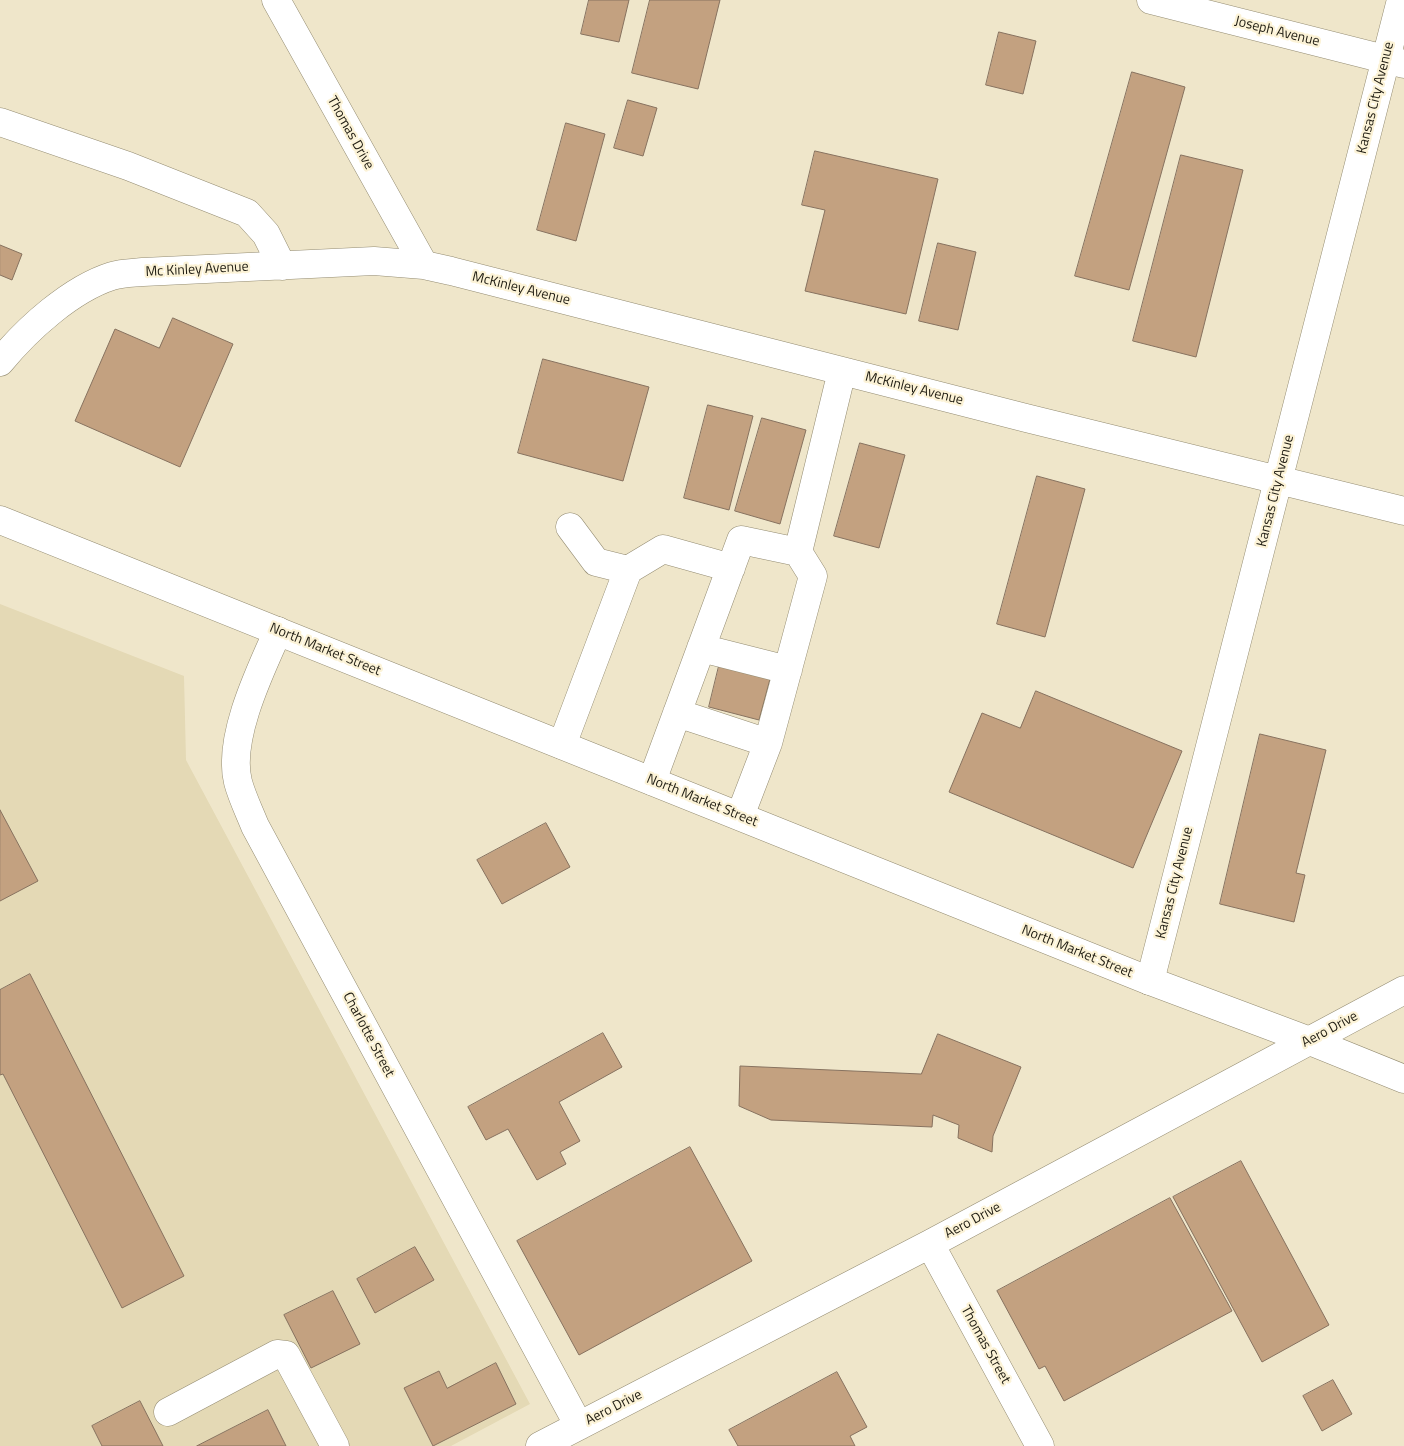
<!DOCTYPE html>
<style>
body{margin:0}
canvas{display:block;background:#efe6ca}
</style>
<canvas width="1404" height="1446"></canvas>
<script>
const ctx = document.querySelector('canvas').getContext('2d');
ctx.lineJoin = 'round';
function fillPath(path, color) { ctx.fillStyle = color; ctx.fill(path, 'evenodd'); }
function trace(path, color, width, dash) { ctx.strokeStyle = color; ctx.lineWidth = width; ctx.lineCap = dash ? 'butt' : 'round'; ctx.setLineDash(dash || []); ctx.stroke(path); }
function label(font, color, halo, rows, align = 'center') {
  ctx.font = font + ' "Titillium Web",sans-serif'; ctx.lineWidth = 4.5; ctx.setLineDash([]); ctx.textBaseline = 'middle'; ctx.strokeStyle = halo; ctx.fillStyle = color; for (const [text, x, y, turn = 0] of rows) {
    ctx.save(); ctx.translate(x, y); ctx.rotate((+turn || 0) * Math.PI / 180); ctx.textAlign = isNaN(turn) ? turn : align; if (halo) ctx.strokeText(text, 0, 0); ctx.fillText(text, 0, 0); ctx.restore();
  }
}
fillPath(new Path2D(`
 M0,604L184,676L186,760L530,1404L451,1446H0Z`), '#e4d9b5');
const building = new Path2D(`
 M589,0H629L619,42L581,34Z
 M650,0H720L698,89L632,73Z
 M999,32L1036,41L1023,94L986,85Z
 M1132,72L1185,87L1129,290L1075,276Z
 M628,100L657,108L643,156L614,148Z
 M566,123L605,134L576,241L537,230Z
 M815,151L938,179L906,314L805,291L825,210L802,205Z
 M1181,155L1243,170L1196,357L1133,341Z
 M938,243L976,252L958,330L919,321Z
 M0,245L22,254L12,280L0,275Z
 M173,318L233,344L180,467L75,421L115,329L159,348Z
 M543,359L649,387L623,481L518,453Z
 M708,405L753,416L729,510L684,498Z
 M762,418L806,430L780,524L735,511Z
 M860,443L905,455L879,548L834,536Z
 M1037,476L1085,489L1045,637L997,624Z
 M719,666L770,679L759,720L709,707Z
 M1036,691L1182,751L1133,868L949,792L982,713L1020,728Z
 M1260,734L1326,750L1296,873L1305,875L1294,922L1220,904Z
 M0,810L38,881L0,901Z
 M546,823L570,867L502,904L477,860Z
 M30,974L184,1276L122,1308L3,1074L0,1075V990Z
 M603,1033L622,1067L559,1102L580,1141L560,1152L566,1164L537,1180L508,1129L486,1140L468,1107Z
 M938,1034L1021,1067L993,1136L992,1152L958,1138L959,1125L933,1115L932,1127L771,1120L739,1106L740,1066L921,1074Z
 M690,1147L752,1261L579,1355L517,1241Z
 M1241,1161L1329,1325L1262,1362L1173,1197Z
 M1170,1198L1232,1311L1064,1401L1045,1366L1039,1369L997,1291Z
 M415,1247L434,1280L375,1313L357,1279Z
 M333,1291L360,1344L311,1368L284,1315Z
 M496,1363L516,1404L433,1446L404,1388L439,1371L447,1388Z
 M837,1372L867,1427L850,1436L855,1446H738L729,1430Z
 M1333,1380L1352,1414L1322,1431L1303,1396Z
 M140,1401L163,1446H102L92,1426Z
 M268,1410L286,1446H197Z`);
fillPath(building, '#c3a180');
trace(building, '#87725f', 1);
const minor = new Path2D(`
 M276,0L424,265
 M1151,0L1404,64
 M0,122L128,166L247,213L266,234L282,266
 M0,362C27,329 71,289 112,276C122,273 133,273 143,272L374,261L424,265L451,271L1026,418L1404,511
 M570,527L596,562L628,570
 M278,631C260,671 227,739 238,782C242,797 249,811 255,826L579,1426
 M701,648L788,670
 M677,713L768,743
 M562,745L628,570L663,549L731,568
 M652,781L741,540L798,552
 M740,816L768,743L813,576L798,552L842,371
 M1150,981L1401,0
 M930,1244L1040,1446
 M168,1412L277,1354L286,1355L335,1446
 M540,1446L930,1244L1404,990`);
const major = new Path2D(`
 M0,520L1150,981L1310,1041L1404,1079`);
trace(minor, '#948c72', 29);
trace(major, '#948c72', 29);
trace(minor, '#fff', 28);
trace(major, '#fff', 28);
label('14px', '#1f1c12', '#fcf3d7', [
 ["Joseph Avenue",1277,32,14],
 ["Kansas City Avenue",1376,98,-76],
 ["Thomas Drive",350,133,61],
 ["Mc Kinley Avenue",197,270,-3],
 ["McKinley Avenue",521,289,14],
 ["McKinley Avenue",914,389,14],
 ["Kansas City Avenue",1276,491,-76],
 ["North Market Street",325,650,22],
 ["North Market Street",702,801,22],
 ["Kansas City Avenue",1175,883,-76],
 ["North Market Street",1077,952,22],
 ["Aero Drive",1330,1030,-28],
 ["Charlotte Street",368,1035,62],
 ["Aero Drive",973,1221,-28],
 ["Thomas Street",985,1345,61],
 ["Aero Drive",614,1408,-27]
]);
</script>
